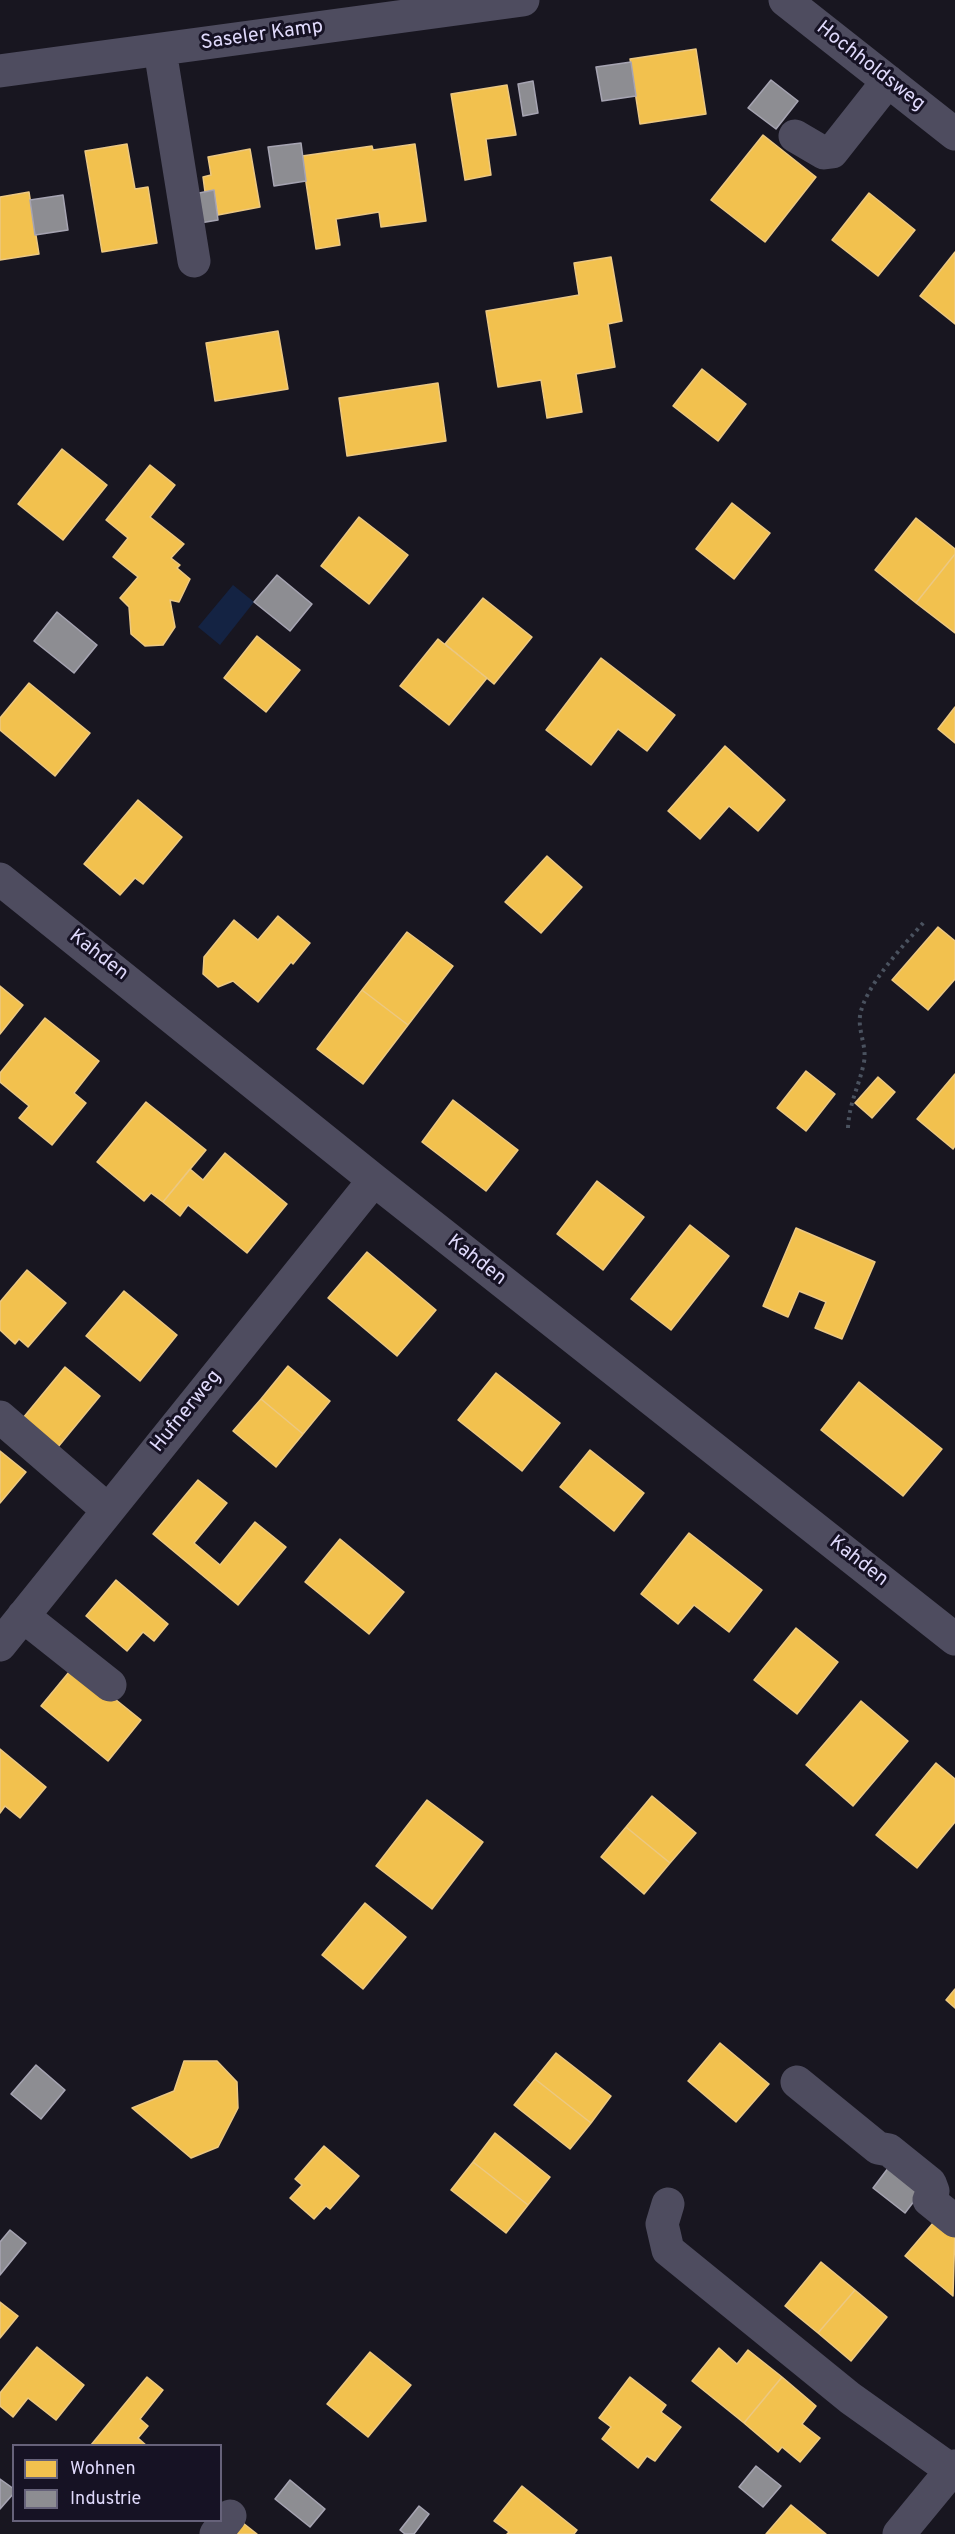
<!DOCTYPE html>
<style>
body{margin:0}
#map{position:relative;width:955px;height:2534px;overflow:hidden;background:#181620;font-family:Overpass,sans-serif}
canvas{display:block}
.legend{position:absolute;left:12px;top:2444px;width:210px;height:78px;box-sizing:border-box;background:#161224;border:2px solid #66627a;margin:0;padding:8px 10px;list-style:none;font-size:18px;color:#dfd9fb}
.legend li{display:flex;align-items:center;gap:12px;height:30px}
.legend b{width:30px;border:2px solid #66627a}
</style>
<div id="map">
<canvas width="955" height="2534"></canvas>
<ul class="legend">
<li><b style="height:16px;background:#f2c14e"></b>Wohnen</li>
<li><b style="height:16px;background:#8d8d92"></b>Industrie</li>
</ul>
</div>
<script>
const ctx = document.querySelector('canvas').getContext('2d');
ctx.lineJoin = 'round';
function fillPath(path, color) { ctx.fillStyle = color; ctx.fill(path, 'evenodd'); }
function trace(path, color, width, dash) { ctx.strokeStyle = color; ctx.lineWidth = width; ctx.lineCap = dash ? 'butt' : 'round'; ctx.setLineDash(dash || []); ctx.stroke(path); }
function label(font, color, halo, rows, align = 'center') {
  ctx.font = font + ' Overpass,sans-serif'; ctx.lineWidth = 6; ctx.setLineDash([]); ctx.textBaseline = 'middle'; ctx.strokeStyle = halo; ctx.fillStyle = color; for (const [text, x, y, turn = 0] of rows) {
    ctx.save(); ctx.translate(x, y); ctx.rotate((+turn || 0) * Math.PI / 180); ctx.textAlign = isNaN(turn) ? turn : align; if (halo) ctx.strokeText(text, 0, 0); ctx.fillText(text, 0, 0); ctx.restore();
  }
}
fillPath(new Path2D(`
 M233,585L254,602L220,645L198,627Z`), '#142343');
const homes = new Path2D(`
 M696,49L706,114L640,124L630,59Z
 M507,85L516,135L486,139L491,175L465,180L451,94Z
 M763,135L816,177L765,242L711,200Z
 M127,144L135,189L148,187L157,243L102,252L85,151Z
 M415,144L426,221L381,227L379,212L336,219L340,245L316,249L302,156L372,146L373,150Z
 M250,149L260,207L218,215L214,190L205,192L203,177L211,175L208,157Z
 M29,192L39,254L0,260V197Z
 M869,193L915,230L878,276L832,240Z
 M955,252V324L920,296Z
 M611,257L622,321L608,324L615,367L576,374L582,412L547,418L541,380L498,387L486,311L579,295L574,263Z
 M278,331L288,389L215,401L206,343Z
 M702,369L746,404L718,441L673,406Z
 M438,383L446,441L347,456L339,398Z
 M62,449L107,485L63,540L18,504Z
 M150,465L175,485L150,517L184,544L171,558L180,565L177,568L190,579L179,602L170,600L175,627L163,645L145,646L131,634L129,607L120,598L138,577L113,557L128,538L106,520Z
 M732,503L770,533L734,579L696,549Z
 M359,517L408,555L369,604L321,566Z
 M916,518L955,549V554L916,603L875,570Z
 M955,554V633L916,603Z
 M483,598L532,637L494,684L445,644Z
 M257,636L300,670L266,712L224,678Z
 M438,639L487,678L449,725L400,686Z
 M601,658L675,715L647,751L618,729L591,765L546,730Z
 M29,683L90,733L55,776L0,730V718Z
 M955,707V743L938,729Z
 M725,746L785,800L758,831L729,806L700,839L668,811Z
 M138,800L182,837L143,884L135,878L120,895L84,864Z
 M547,856L582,887L541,933L505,902Z
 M278,916L310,943L293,964L291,962L258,1002L233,981L218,987L203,974L204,957L234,920L258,940Z
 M938,927L955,941V979L928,1010L892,980Z
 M407,932L453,966L408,1025L362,990Z
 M0,986L23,1005L0,1034Z
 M362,990L408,1025L363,1084L317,1049Z
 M45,1018L99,1061L74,1093L86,1103L52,1145L19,1118L29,1106L0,1082V1073Z
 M806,1071L835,1094L806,1131L777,1108Z
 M955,1074V1146L953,1149L917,1119Z
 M878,1077L895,1092L872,1118L855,1103Z
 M453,1100L518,1150L486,1191L422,1142Z
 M146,1102L206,1150L163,1202L151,1193L144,1201L97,1162Z
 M225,1153L287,1204L247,1253L188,1205L180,1216L163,1202L190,1169L203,1180Z
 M597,1181L644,1217L603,1270L557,1234Z
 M690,1225L729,1256L671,1330L631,1299Z
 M796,1228L875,1262L842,1339L815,1328L826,1302L799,1291L788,1317L763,1306Z
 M367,1252L436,1310L397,1356L328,1298Z
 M27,1270L66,1303L28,1347L19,1339L15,1344L0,1330V1302Z
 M124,1291L177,1335L140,1381L86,1336Z
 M288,1366L330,1401L303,1434L261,1399Z
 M65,1367L100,1396L58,1447L23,1418Z
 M496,1373L560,1423L522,1471L458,1420Z
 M859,1382L942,1449L903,1496L821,1430Z
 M261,1399L303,1434L276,1467L233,1431Z
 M590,1450L644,1493L614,1531L560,1487Z
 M0,1451L26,1472L0,1503Z
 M198,1480L227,1503L194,1543L220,1565L255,1522L286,1547L238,1605L153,1534Z
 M689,1533L762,1590L729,1632L694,1605L678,1624L641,1594Z
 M340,1539L404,1592L369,1634L305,1582Z
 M116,1580L168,1624L154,1641L143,1632L127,1651L86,1616Z
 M796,1628L838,1662L797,1714L754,1680Z
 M74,1666L141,1720L108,1761L41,1706Z
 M861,1701L908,1741L853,1806L806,1765Z
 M0,1749L46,1787L20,1818L5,1806L0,1813Z
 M936,1763L955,1779V1822L917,1868L876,1835Z
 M652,1796L696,1833L670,1863L626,1827Z
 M427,1800L483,1842L432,1909L376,1866Z
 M626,1827L670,1863L644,1894L601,1857Z
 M365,1903L406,1937L363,1989L322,1955Z
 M955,1989V2008L946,2000Z
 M720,2043L769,2084L736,2122L688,2081Z
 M556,2053L611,2096L591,2123L535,2079Z
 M184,2061H217L237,2082L238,2108L218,2147L191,2158L132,2108L174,2091Z
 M535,2079L591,2123L570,2149L514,2105Z
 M495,2133L550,2177L528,2205L473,2162Z
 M324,2146L359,2176L330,2209L326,2206L314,2219L290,2198L302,2185L295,2179Z
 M473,2162L528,2205L506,2233L451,2190Z
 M939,2216L955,2229L953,2296L905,2256Z
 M821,2262L855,2290L818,2333L785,2306Z
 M855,2290L887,2317L851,2361L818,2333Z
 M0,2302L18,2316L0,2338Z
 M37,2347L84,2385L56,2420L28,2398L13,2417L0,2406V2393Z
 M719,2348L737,2364L748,2350L782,2377L744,2423L692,2381Z
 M370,2352L411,2385L368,2437L327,2404Z
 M147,2377L163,2390L140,2419L148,2426L138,2438L147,2446L91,2445Z
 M630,2377L666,2405L661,2412L681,2427L655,2461L647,2456L638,2468L602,2439L611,2427L599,2418Z
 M782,2377L816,2406L802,2424L820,2438L800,2462L782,2447L778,2452L744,2423Z
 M522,2486L577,2530L574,2534H507L509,2532L494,2521Z
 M791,2505L826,2534H766Z
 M243,2523L257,2534H233Z`);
fillPath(homes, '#f2c14e');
trace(homes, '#ecc882', 1.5);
const industry = new Path2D(`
 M631,62L636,96L602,101L596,67Z
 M771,80L798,101L776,129L748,108Z
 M533,81L538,113L523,116L518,84Z
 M301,143L306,181L274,186L268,147Z
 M214,190L218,220L194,224L189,195Z
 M63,195L68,230L35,235L30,200Z
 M277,575L312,604L290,631L254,602Z
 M57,612L97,645L74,673L34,641Z
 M36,2065L65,2090L41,2119L11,2094Z
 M895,2159L927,2184L905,2213L873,2188Z
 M10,2230L26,2243L0,2275V2242Z
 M756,2466L781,2486L763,2507L739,2487Z
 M0,2479L14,2489V2493L0,2509Z
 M290,2480L325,2509L310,2527L275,2499Z
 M419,2506L429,2514L414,2534H405L400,2530Z`);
fillPath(industry, '#8d8d92');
trace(industry, '#a6a4b2', 1.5);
trace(new Path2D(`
 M848,1128C849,1103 859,1087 864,1062C867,1047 858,1031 860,1016C864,987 904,945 924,922`), '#4a525f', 4, [3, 4.5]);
trace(new Path2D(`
 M785,0L955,134
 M160,50L194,261
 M0,71L523,0
 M795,136L824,153L832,152L888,81
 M0,879L374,1180L955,1639
 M0,1417L108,1510
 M23,1616L110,1685
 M0,1645L374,1180
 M797,2082L878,2148L889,2150L930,2183L933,2191L929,2200L955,2221
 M668,2204L662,2224L668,2250L850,2398L951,2470
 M216,2534L230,2516
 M899,2534L955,2466`), '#4e4c5f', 33);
label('20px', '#dfd9fb', '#161224', [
 ["Saseler Kamp",262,36,-8],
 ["Hochholdsweg",870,67,38],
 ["Kahden",98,956,38],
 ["Kahden",476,1261,38],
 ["Hufnerweg",187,1412,-51],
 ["Kahden",858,1562,38]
]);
</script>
